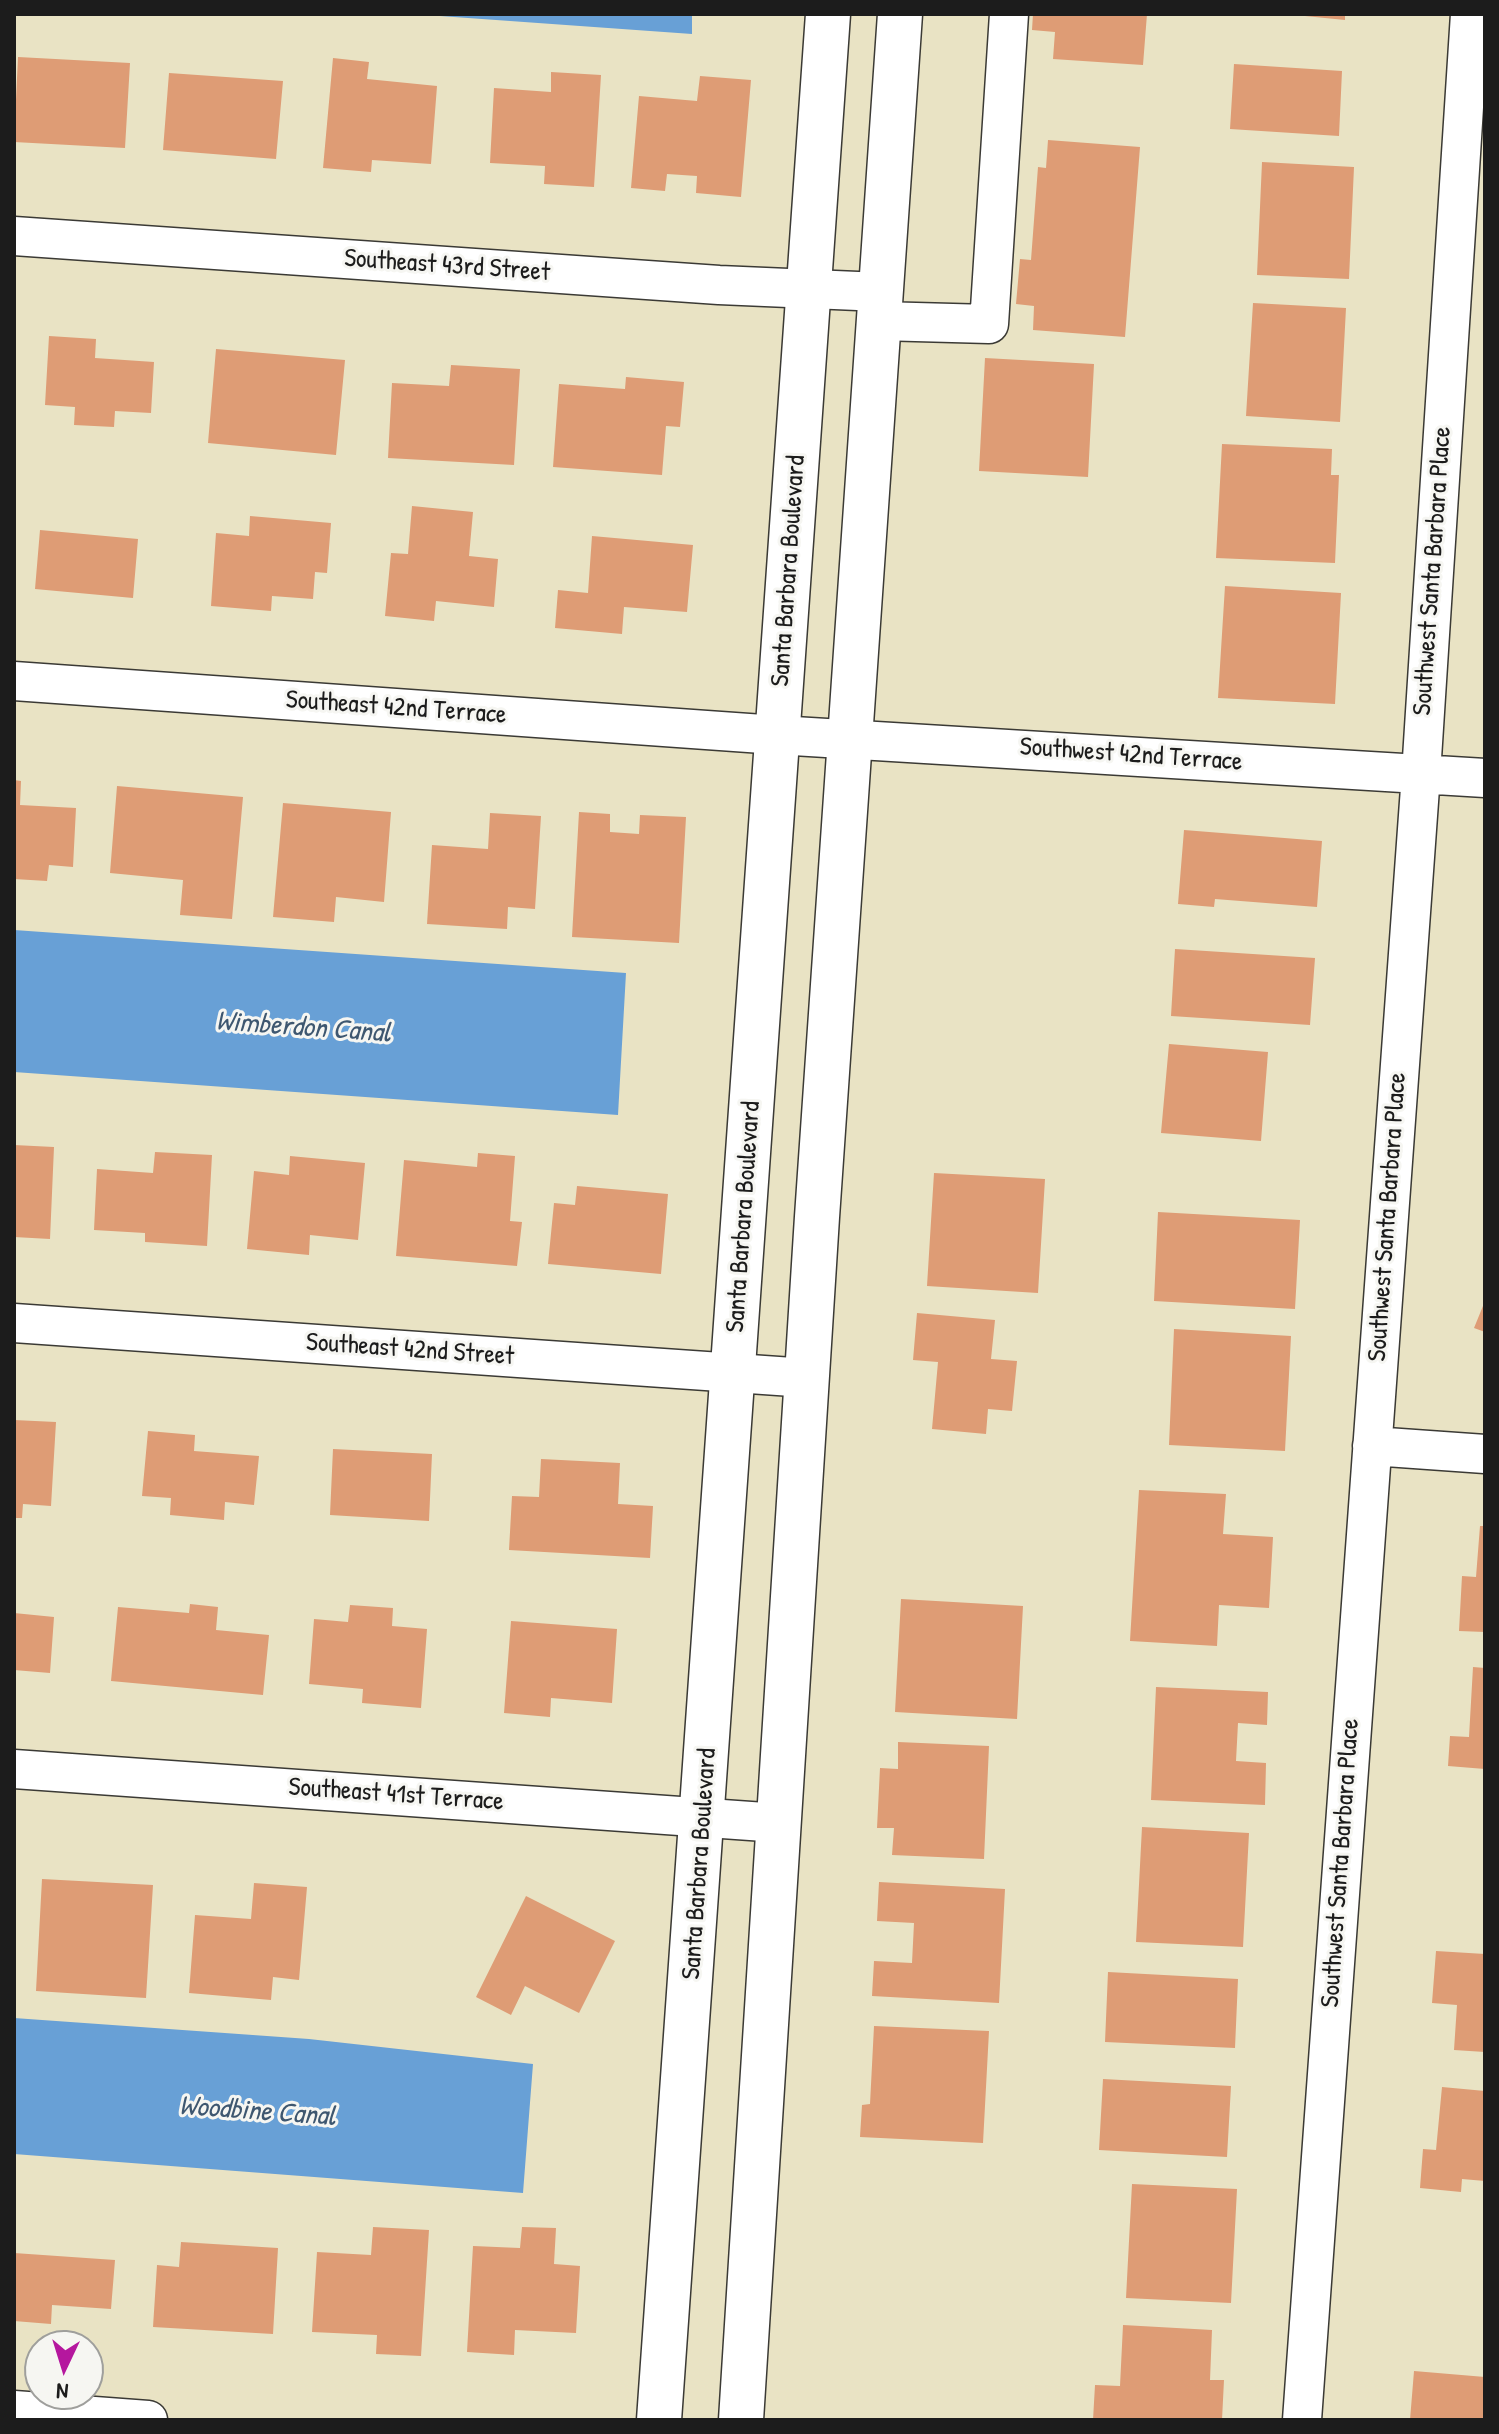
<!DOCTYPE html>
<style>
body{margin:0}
#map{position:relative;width:1499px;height:2434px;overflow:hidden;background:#e9e3c4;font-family:"Patrick Hand",sans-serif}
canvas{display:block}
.frame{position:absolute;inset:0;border:16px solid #1c1c1c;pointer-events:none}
.north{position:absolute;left:24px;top:2330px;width:80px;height:80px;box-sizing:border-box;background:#f6f6f2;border:2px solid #9f9f9c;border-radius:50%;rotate:184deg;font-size:22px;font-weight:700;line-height:32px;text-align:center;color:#1c1c1c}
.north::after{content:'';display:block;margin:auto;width:28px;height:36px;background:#b5179e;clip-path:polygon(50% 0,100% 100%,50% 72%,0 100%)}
</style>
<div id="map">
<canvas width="1499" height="2434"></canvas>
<div class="frame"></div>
<div class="north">N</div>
</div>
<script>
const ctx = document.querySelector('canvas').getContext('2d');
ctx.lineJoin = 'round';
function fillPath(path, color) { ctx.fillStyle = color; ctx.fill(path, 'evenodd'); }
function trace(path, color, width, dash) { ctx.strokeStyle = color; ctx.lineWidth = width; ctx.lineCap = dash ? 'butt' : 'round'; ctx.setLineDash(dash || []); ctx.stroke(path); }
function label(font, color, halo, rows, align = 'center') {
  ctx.font = font + ' "Patrick Hand",sans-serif'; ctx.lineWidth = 6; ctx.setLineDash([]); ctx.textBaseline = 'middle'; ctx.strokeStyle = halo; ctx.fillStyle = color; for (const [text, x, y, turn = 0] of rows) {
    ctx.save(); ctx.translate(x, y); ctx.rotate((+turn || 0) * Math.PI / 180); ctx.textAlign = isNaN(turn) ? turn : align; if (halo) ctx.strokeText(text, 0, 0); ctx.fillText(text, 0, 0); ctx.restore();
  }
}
fillPath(new Path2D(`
 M412,14H692V34Z
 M14,930L626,973L618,1115L14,1072Z
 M14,2018L309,2039L533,2064L523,2193L14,2154Z`), '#68a0d6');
fillPath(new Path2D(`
 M1033,14H1147L1143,65L1053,59L1055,32L1032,30Z
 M1285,14H1345V20Z
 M18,57L130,63L125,148L14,142Z
 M333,58L369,62L367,79L437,86L431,164L372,160L371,172L323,168Z
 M1234,64L1342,71L1339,136L1230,129Z
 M551,72L601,75L594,187L544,184L545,166L490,163L494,88L551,92Z
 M169,73L283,81L276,159L163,150Z
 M700,76L751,80L741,197L696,193L697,176L667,174L665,191L631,188L639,96L697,101Z
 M1048,140L1140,147L1125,337L1033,330L1034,306L1016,304L1020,259L1031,260L1038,167L1046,168Z
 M1262,162L1354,167L1349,279L1257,275Z
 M1253,303L1346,308L1340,422L1246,416Z
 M49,336L96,339L95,358L154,362L151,413L115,411L114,427L74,425L75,407L45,405Z
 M216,349L345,360L336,455L208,443Z
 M985,358L1094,364L1088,477L979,471Z
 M451,365L520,369L514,465L388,458L392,383L449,386Z
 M626,377L684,382L680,427L666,426L662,475L553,467L559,384L625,389Z
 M1222,444L1332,449L1331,475H1339L1335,563L1216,558Z
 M412,506L473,512L469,556L498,559L494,607L436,601L434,621L385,616L391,553L408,554Z
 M250,516L331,523L327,573L315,572L313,599L272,596L271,611L211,606L216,533L249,536Z
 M40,530L138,539L133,598L35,589Z
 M592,536L693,545L687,612L624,607L622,634L555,628L558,590L588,593Z
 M1225,586L1341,593L1335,704L1218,698Z
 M14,780L21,781L20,805L76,808L73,867L49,865L47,881L14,879Z
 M117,786L243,797L232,919L180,915L183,880L110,873Z
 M283,803L391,812L384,902L336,897L334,922L273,917Z
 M579,812L610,814V832L639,834L640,815L686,817L679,943L572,937Z
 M490,813L541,816L535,909L508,907L507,929L427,924L432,845L488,849Z
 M1184,830L1322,841L1317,907L1215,899L1214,907L1178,904Z
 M1175,949L1315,958L1310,1025L1171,1016Z
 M1169,1044L1268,1052L1261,1141L1161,1133Z
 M14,1145L54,1147L50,1239L14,1237Z
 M155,1152L212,1155L207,1246L145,1242V1233L94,1230L97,1169L153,1173Z
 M478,1153L515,1156L510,1221L522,1222L517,1266L396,1256L404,1160L477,1167Z
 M290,1156L365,1163L358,1240L310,1235L309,1255L247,1249L254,1171L289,1175Z
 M934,1173L1045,1179L1038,1293L927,1286Z
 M577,1186L668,1194L661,1274L548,1264L554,1203L575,1205Z
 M1158,1212L1300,1220L1295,1309L1154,1301Z
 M1485,1301V1332L1474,1328Z
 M917,1313L995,1320L991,1359L1017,1361L1012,1411L988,1409L986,1434L932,1429L938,1362L913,1360Z
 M1174,1329L1291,1336L1285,1451L1169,1445Z
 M14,1420L56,1422L51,1506L23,1504L22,1518H14Z
 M148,1431L195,1435L194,1451L259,1456L254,1505L225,1502L224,1520L170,1515L171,1498L142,1496Z
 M333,1449L432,1454L429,1521L330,1515Z
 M541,1459L620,1463L618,1504L653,1506L650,1558L509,1550L512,1496L539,1497Z
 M1139,1490L1226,1494L1223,1534L1273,1537L1269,1608L1219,1605L1217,1646L1130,1641Z
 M1480,1526H1485V1632L1459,1631L1462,1576L1476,1577Z
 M901,1599L1023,1606L1017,1719L895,1712Z
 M190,1604L218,1607L216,1630L269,1635L263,1695L111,1681L118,1607L189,1613Z
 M350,1605L393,1608L392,1626L427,1629L421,1708L362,1703L363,1689L309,1684L314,1619L348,1622Z
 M14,1613L54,1617L50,1673L14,1670Z
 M511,1621L617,1629L612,1703L551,1698L550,1717L504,1713Z
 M1473,1667L1485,1668V1769L1448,1766L1450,1736L1469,1737Z
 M1156,1687L1268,1692L1267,1725L1238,1723L1236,1761L1266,1763L1265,1805L1151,1800Z
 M898,1742L989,1746L984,1859L892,1855L894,1828H877L880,1768L898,1769Z
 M1142,1827L1249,1833L1243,1947L1136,1942Z
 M42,1879L153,1885L146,1998L36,1991Z
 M879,1882L1005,1889L999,2003L872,1996L874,1961L912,1963L914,1923L877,1921Z
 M254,1883L307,1887L299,1980L273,1977L271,2000L189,1993L195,1915L251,1919Z
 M526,1896L615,1941L579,2013L525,1986L511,2015L476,1997Z
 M1436,1951L1485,1954V2052L1454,2050L1457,2005L1432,2003Z
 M1108,1972L1238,1979L1235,2048L1105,2042Z
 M874,2026L989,2031L983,2143L860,2137L862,2105L870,2104Z
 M1103,2079L1231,2086L1227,2157L1099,2150Z
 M1442,2087L1485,2091V2181L1462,2179L1461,2192L1420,2188L1423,2149L1436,2150Z
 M1132,2184L1237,2189L1231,2303L1126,2298Z
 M373,2227L429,2230L421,2356L376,2354L377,2335L312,2332L317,2252L371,2255Z
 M522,2227L556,2228L554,2264L580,2266L576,2333L515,2330L514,2355L467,2352L473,2246L520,2248Z
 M181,2242L278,2248L273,2334L153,2327L157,2265L179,2267Z
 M14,2253L115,2260L111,2309L52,2305L51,2324L14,2321Z
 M1123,2325L1212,2330L1210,2380H1224L1222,2420H1093L1095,2385L1120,2386Z
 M1414,2371L1485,2377V2420H1410Z`), '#de9c75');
const minor = new Path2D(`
 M14,236L719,285L881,292
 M879,321L989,324L1009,14
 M14,681L777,735L1485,778
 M14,1323L807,1378
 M1372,1446L1485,1454
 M14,1769L779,1823
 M14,2410L148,2420
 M1302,2420L1421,774L1470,14`);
const major = new Path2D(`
 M659,2420L828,14
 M741,2420L817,1217L900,14`);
trace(minor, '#3b3a35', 41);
trace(major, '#3b3a35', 47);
trace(minor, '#fff', 38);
trace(major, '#fff', 44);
label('26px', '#1c1c1c', '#f6f6f2', [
 ["Southeast 43rd Street",447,266,4],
 ["Santa Barbara Boulevard",789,571,-86],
 ["Southwest Santa Barbara Place",1433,571,-86],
 ["Southeast 42nd Terrace",396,708,4],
 ["Southwest 42nd Terrace",1131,755,4],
 ["Santa Barbara Boulevard",744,1217,-86],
 ["Southwest Santa Barbara Place",1388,1217,-86],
 ["Southeast 42nd Street",410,1350,4],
 ["Southeast 41st Terrace",396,1795,4],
 ["Southwest Santa Barbara Place",1341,1863,-86],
 ["Santa Barbara Boulevard",700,1864,-86]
]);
label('italic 28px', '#3e5770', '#f6f6f2', [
 ["Wimberdon Canal",303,1028,4],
 ["Woodbine Canal",257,2112,4]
]);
</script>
